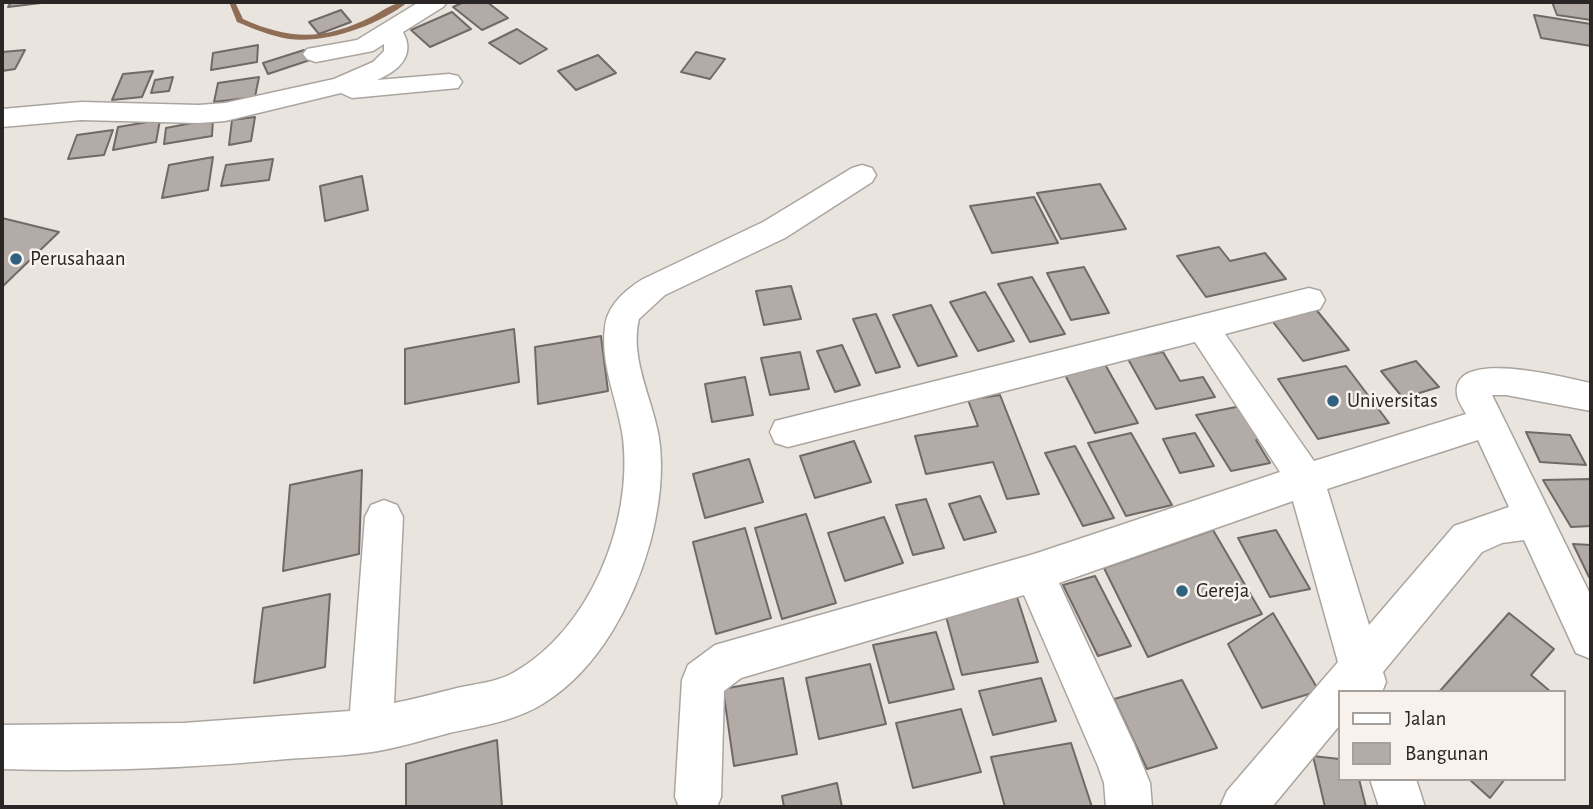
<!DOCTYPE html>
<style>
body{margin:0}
#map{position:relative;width:1593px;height:809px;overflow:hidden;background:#eae4df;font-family:"Alegreya Sans",sans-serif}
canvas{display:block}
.frame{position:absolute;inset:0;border:4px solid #292625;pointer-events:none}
.legend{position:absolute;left:1338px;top:690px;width:228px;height:91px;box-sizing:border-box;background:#f8f1ec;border:2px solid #a5a09c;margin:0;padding:9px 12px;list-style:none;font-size:21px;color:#292625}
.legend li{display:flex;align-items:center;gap:14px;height:35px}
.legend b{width:35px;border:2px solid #a5a09c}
</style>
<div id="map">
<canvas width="1593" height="809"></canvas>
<div class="frame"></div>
<ul class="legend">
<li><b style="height:9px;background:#fff"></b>Jalan</li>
<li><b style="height:19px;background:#b2aba7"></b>Bangunan</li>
</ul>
</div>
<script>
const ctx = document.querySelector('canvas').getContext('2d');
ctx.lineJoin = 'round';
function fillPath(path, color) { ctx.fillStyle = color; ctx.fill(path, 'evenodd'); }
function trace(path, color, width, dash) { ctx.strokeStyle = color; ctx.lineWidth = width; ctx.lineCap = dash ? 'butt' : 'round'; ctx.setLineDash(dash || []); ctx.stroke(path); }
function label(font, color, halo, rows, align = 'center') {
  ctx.font = font + ' "Alegreya Sans",sans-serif'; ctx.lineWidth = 5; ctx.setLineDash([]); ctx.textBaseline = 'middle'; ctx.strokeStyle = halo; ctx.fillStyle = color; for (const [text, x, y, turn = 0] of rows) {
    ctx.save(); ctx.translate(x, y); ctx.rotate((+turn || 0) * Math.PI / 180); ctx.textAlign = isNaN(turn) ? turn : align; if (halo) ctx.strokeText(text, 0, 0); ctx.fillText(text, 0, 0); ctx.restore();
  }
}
fillPath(new Path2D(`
 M229,2H235L243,19C292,41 325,40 373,16C384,10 395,1 408,2C379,25 326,44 289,39C271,36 254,29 237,22Z`), '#906d55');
const building = new Path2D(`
 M11,2H49L8,7Z
 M464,2H487L508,18L482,30L453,7Z
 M1552,2H1591V20L1557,15Z
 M341,10L351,22L319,34L309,22Z
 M452,12L471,29L430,47L411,30Z
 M1534,15L1591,24V46L1541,38Z
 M517,29L547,49L520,64L489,43Z
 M258,45L257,62L211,70L213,53Z
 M25,50L15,69L2,71V52Z
 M304,50L310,60L268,74L263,63Z
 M696,52L725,59L710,79L681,72Z
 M598,55L616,73L576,90L558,71Z
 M153,71L142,97L112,100L123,74Z
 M173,77L169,91L151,93L155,80Z
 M259,77L255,97L214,102L218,83Z
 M255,117L251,141L229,145L232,120Z
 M213,119L212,136L164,144L166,128Z
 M160,120L156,142L113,150L118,127Z
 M113,130L104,155L68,159L77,135Z
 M213,157L208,190L162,198L169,165Z
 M273,159L269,180L221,186L226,165Z
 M362,176L368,210L325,221L320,186Z
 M1100,184L1126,229L1061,239L1037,193Z
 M1034,197L1058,243L992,253L970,206Z
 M2,218L59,232L2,287Z
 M1219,247L1230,261L1265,253L1286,279L1206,297L1177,256Z
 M1084,267L1109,313L1071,320L1047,273Z
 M1032,277L1065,334L1030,342L998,284Z
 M791,286L801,319L764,325L756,291Z
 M985,292L1014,341L978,351L950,302Z
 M931,305L957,356L918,366L893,315Z
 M1314,307L1349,350L1303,361L1270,318Z
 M876,314L900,367L876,373L853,319Z
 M514,329L519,382L405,404V349Z
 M601,336L608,391L538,404L535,347Z
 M842,345L860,385L835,392L817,351Z
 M800,352L809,389L770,395L761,358Z
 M1163,352L1180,381L1203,377L1215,397L1156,409L1128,359Z
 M1102,359L1138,423L1095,433L1061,367Z
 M1416,361L1439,387L1403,398L1381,371Z
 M1346,366L1389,423L1318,439L1278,379Z
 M745,377L753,415L712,422L705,384Z
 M1000,395L1039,494L1007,499L993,462L926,474L915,436L978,426L968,400Z
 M1241,406L1261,439L1256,440L1270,463L1231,471L1196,415Z
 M1526,432L1570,435L1586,465L1540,462Z
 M1131,433L1172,505L1126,516L1088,443Z
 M1195,433L1214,466L1180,473L1163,439Z
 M854,441L871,482L815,498L800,456Z
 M1075,446L1114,518L1083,526L1045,453Z
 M749,459L763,502L705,518L693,474Z
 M362,470L359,554L283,571L290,485Z
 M1591,479V526L1571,527L1543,480Z
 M980,496L996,532L964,540L949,504Z
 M926,499L944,548L913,555L896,505Z
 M806,514L836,603L782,619L755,528Z
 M884,517L903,563L845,581L828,533Z
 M745,528L771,618L716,634L693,542Z
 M1213,530L1262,614L1148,657L1104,568Z
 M1276,530L1310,589L1270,597L1238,538Z
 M1573,544L1591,545V577H1589Z
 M1095,576L1131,646L1098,656L1063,585Z
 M330,594L325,667L254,683L263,608Z
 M1017,597L1038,662L962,675L944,609Z
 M1273,613L1319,691L1262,708L1228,644Z
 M1509,613L1554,649L1531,675L1551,692H1439Z
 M936,632L954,689L889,703L873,645Z
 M870,664L886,724L819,739L806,678Z
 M783,678L797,754L734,766L723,689Z
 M1041,678L1056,721L993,735L979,691Z
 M1182,680L1217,748L1147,769L1114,699Z
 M961,709L981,772L913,788L896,723Z
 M497,740L502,807H406V764Z
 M1071,743L1092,807H1005L991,757Z
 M1313,756L1339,759V779H1359L1366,807H1325Z
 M1469,779H1505L1490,798Z
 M837,783L842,807H784L782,796Z`);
fillPath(building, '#b2aba7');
trace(building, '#706a66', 2);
const street = new Path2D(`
 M419,2H447L443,7L403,32C416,56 398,71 377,80L449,74L458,76L462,82L458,88L352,98L341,93L225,121L199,123L81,120L2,127V109L81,102L199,105L225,103L334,79L373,62L384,51V44L373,51L316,62L307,59L303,54L307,49L357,40Z
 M862,165L872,168L876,175L872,182L785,238L665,295L639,319C629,358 653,400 659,438C664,472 659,509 650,543C633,603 599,669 544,703C516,721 481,726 449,733C423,740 398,748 372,752C344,756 315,757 287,759C193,768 97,772 2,769V725L183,723L350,711L365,517L371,505L384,500L397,505L403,517L394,703C415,699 436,693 457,688C475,684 497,682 513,673C590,630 633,523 623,438C618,401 600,365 605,327C607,306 625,290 643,279L763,222L852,168Z
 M1309,288L1320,291L1325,300L1320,309L1225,334L1314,461L1466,414C1463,408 1457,400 1457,394C1451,346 1569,379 1591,383V411L1506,395H1492L1591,596V659L1576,653L1524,540L1502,543L1482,552L1383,672L1386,682L1382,692H1339V726L1272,807H1220L1227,791L1338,662L1293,501L1059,583L1134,744L1150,783L1152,807H1106L1104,783L1098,766L1024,595L741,678L724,691L721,797L717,807H679L675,797L682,680L688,665L715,645L1034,554L1280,472L1195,342L788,447L775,443L770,432L775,421ZM1478,440L1509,507L1454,526L1369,625L1327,489Z
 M1370,779H1416L1425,807H1379Z`);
trace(street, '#aba5a0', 3);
fillPath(street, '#fff');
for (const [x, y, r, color] of [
 [16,259,7,"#30617f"],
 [1333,401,7,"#30617f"],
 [1182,591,7,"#30617f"]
]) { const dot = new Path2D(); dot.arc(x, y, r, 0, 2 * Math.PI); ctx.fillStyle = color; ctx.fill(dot); trace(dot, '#f8f1ec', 2.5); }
label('21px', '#292625', '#f8f1ec', [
 ["Perusahaan",30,259],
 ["Universitas",1347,401],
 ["Gereja",1196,591]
], 'left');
</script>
